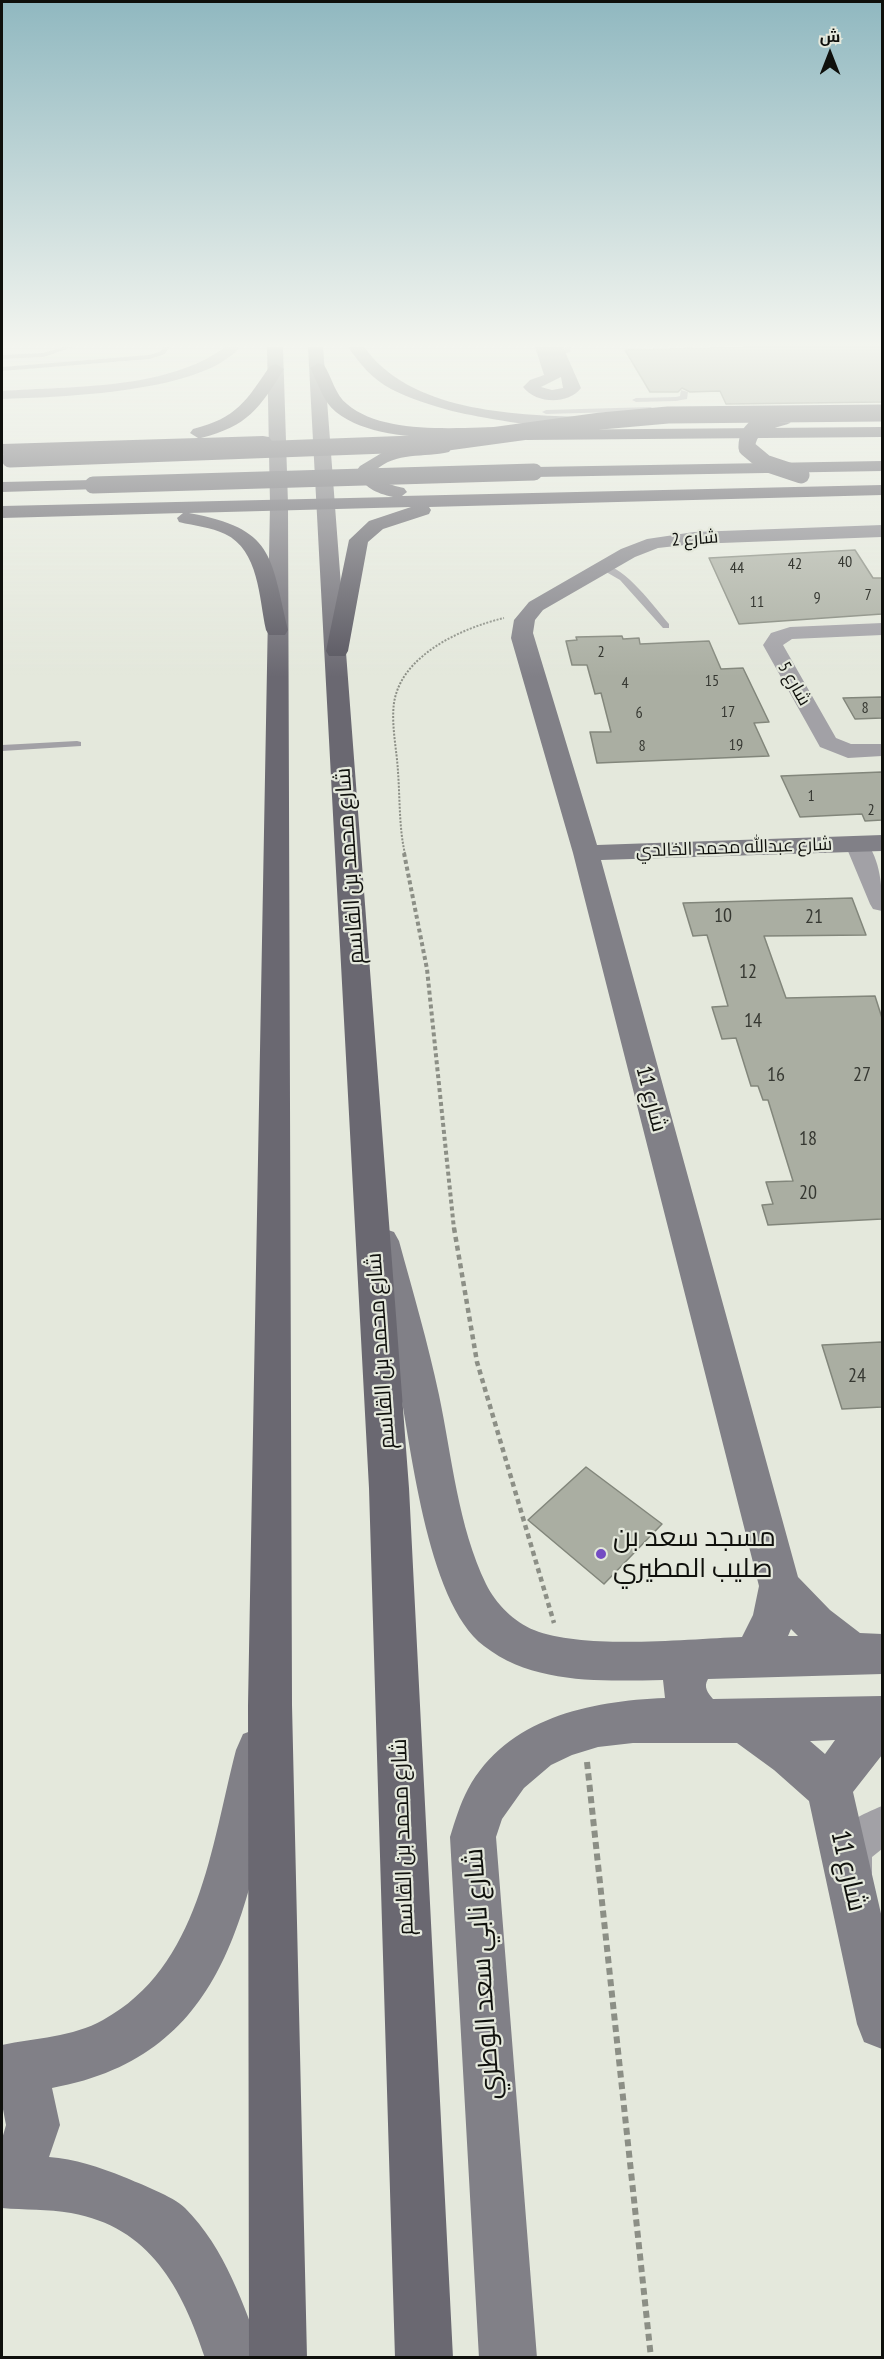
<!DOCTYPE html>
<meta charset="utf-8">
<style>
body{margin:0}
#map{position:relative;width:884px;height:2359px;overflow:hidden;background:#e4e8dc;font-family:"PT Sans Narrow",Cairo,sans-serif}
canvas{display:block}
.frame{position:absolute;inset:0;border:3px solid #0f100c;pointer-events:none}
.north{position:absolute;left:800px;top:24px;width:60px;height:60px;-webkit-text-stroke:4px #e4e8dc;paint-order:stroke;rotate:0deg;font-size:16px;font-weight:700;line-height:24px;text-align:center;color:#0f100c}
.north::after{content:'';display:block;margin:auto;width:21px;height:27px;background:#0f100c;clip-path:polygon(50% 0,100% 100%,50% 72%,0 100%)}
</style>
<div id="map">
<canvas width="884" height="2359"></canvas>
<div class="frame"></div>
<div class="north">ش</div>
</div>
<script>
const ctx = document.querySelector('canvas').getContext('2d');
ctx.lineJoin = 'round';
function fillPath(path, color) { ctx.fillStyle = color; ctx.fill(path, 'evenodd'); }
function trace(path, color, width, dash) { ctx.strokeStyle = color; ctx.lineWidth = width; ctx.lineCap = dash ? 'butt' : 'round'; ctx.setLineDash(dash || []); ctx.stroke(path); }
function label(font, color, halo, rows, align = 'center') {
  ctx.font = font + ' "PT Sans Narrow",Cairo,sans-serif'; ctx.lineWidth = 4.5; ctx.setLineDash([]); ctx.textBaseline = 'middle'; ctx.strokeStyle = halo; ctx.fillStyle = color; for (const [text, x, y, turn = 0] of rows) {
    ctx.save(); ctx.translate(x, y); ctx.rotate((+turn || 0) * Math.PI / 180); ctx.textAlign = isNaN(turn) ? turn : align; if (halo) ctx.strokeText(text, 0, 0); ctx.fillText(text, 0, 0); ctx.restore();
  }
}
const building = new Path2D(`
 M755,347H882V402L726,404L720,391L690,392L682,388L678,392H650L625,350Z
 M855,550L873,578H882V614L739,624L709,558Z
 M622,636L623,639L639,638L640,644L709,641L721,669L743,668L769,722L754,723L769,756L597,763L590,732H611L601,693L595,694L587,665H572L566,641L577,640L576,637Z
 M882,697V718L855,719L843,698Z
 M882,772V820L865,821L862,814L800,817L781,776Z
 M852,898L866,935L764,936L786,998L875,996L882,1018V1219L768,1225L762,1205L773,1204L766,1182L793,1181L768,1100H763L758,1086H751L736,1038L722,1039L712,1007L728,1006L707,935L693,936L683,903Z
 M882,1342V1407L842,1409L822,1345Z
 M586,1467L662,1524L604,1584L528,1520Z`);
fillPath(building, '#aaaea2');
trace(building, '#82867b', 1.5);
trace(new Path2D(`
 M405,854C399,828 400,799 398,772C397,751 391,725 394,703C401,655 462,628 504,618`), '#8c8f86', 2, [2, 1.5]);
trace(new Path2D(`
 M404,853L427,969L454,1229`), '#8c8f86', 4, [4, 3]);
trace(new Path2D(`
 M454,1228L477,1362L554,1623`), '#8c8f86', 4.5, [5, 4]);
trace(new Path2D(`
 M587,1762L651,2358`), '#8c8f86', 6, [7, 4.5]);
fillPath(new Path2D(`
 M63,347H72L44,357L2,359V355L43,353Z
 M163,347H169L165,354L150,359L2,371V367L149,355L160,352Z
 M565,347H571L570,352L557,355V353L565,350Z
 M681,390L688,392L687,399L676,401L636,402L632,400L636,398L676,397L680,396Z
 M651,407L654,411L546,414L542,412L546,410Z
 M601,565C623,563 655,608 669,624V628H663L620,580L601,569Z
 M77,741L81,742V746L2,751V745Z`), '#a2a1a6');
fillPath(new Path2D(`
 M225,347H240C203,393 59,397 2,399V391C71,386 168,390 225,347Z
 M882,623V635L792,639L783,645L836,738L851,744H882V756L848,758L820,747L763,645L771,633L790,627Z
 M857,837L865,839C881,862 882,885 882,911L873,909L870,904L845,844L849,839Z
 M882,1806V1849L872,1857V1873L865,1888L850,1895L835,1888C814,1840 841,1823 882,1806Z`), '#a2a1a6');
fillPath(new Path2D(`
 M348,347H364C410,411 511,415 584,417L592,422C581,437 472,416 452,411C431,405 410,399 391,389C372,379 360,364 348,347Z
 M535,347H563L581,388C568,405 536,404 523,387L530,380L544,375ZM561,377L563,388L552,390L541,387Z
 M882,525V537L694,544L658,548L635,557L543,610L535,620L533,633L597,845L882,835V851L601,860L798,1577L830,1610L860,1633L882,1634V1674L708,1679C703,1687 708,1693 713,1699L882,1696V1755L853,1792L882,1918V2049L864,2042L857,2024L809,1801L774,1770L737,1743H633L598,1747L572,1755L551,1765L524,1788L502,1819L496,1837L537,2358H479L450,1837C455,1821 460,1804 468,1789C507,1718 589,1701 665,1698L663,1680C603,1681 534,1685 484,1646C425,1601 411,1440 396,1369C388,1326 376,1284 365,1241L370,1232L382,1228L394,1232L399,1241C413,1292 428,1343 439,1395C452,1457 458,1526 486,1584C496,1604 514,1622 534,1630C584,1650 686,1639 742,1637L753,1615L759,1586L573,853L511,638L514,620L529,602L621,549L647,539L694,532ZM791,1629L798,1636H788ZM835,1740L825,1754L810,1741H811Z
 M259,1728L275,1734L282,1750C246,1899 235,2055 52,2088L60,2125L49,2157C75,2159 99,2167 124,2177C140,2184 173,2196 185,2208C225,2248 244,2305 263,2358H205C182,2288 150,2227 71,2213C48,2209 24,2210 2,2208V2139L6,2125L2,2104V2045C35,2038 73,2037 103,2020C200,1967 211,1846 236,1750L243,1734Z`), '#818087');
fillPath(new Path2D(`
 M267,347H283L288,504L292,1705L307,2358H249L248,1705L270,504Z
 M308,347H323L409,1488L453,2358H395L369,1488Z`), '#6a6871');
fillPath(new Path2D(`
 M318,363L324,365C332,377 335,395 347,404C384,436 461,427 508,427L517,432L508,437C457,437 378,445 336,412C323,402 318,382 310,368Z
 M276,364L284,369C259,409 248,426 201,438L263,436L269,437L272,441L269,445L2,454V444L198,438L190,433L193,429C237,418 246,401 270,366Z
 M882,427V437L527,440L518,435L527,430Z
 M443,443L452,448L449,452C424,458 396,451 375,471C381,484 392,485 404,488L407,492L402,496L882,485V495L429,507L431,510L429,514L383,529L368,542L348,651L345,656H329L326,651L349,540L369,521L411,507L189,513C274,529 270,554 288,630L285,635H269L266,630C259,598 259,550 225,534C211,527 195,526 179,522L177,518L183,513L2,518V506L393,497C376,493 363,488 357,470L360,466L385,451Z
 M882,461V471L534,477L525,472L534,467Z
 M93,480L102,485L99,489L2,492V482Z`), '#56545e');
trace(new Path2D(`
 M785,416C767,421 746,426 747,448L765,463L801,475
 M10,459L440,443L601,421L668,415L882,413
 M93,485L534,472`), '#56545e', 17);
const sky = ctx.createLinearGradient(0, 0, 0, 677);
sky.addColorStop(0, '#90b8c0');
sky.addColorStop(0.51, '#f3f5ef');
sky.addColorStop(1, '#f3f5ef00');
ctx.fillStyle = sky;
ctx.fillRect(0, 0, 884, 677);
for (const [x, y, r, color] of [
 [601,1554,6,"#744bc3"]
]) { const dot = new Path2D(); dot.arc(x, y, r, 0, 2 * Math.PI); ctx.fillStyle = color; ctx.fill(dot); trace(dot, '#e4e8dc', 2); }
label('16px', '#363832', null, [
 ["40",845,562],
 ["42",795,564],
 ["44",737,568],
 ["7",868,595],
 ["9",817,598],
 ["11",757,602],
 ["2",601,652],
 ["15",712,681],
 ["4",625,683],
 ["8",865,708],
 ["17",728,712],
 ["6",639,713],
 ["19",736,745],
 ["8",642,746],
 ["1",811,796],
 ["2",871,810]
]);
label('18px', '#0f100c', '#e4e8dc', [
 ["شارع 2",695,539,-4],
 ["شارع 5",794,684,60],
 ["شارع عبدالله محمد الخالدي",734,848,-2]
]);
label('20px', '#363832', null, [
 ["10",723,916],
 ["21",814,917],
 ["12",748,972],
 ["14",753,1021],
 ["16",776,1075],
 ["27",862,1075],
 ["18",808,1139],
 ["20",808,1193],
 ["24",857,1376]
]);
label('22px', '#0f100c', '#e4e8dc', [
 ["شارع محمد بن القاسم",350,866,-94],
 ["شارع 11",651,1099,75],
 ["شارع محمد بن القاسم",381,1351,-94],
 ["شارع محمد بن القاسم",403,1837,-92]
]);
label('27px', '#0f100c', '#e4e8dc', [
 ["مسجد سعد بن",613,1538],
 ["صليب المطيري",613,1569]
], 'left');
label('27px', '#0f100c', '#e4e8dc', [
 ["شارع 11",848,1871,77],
 ["شارع نابي سعد الوطري",483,1974,-94]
]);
</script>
